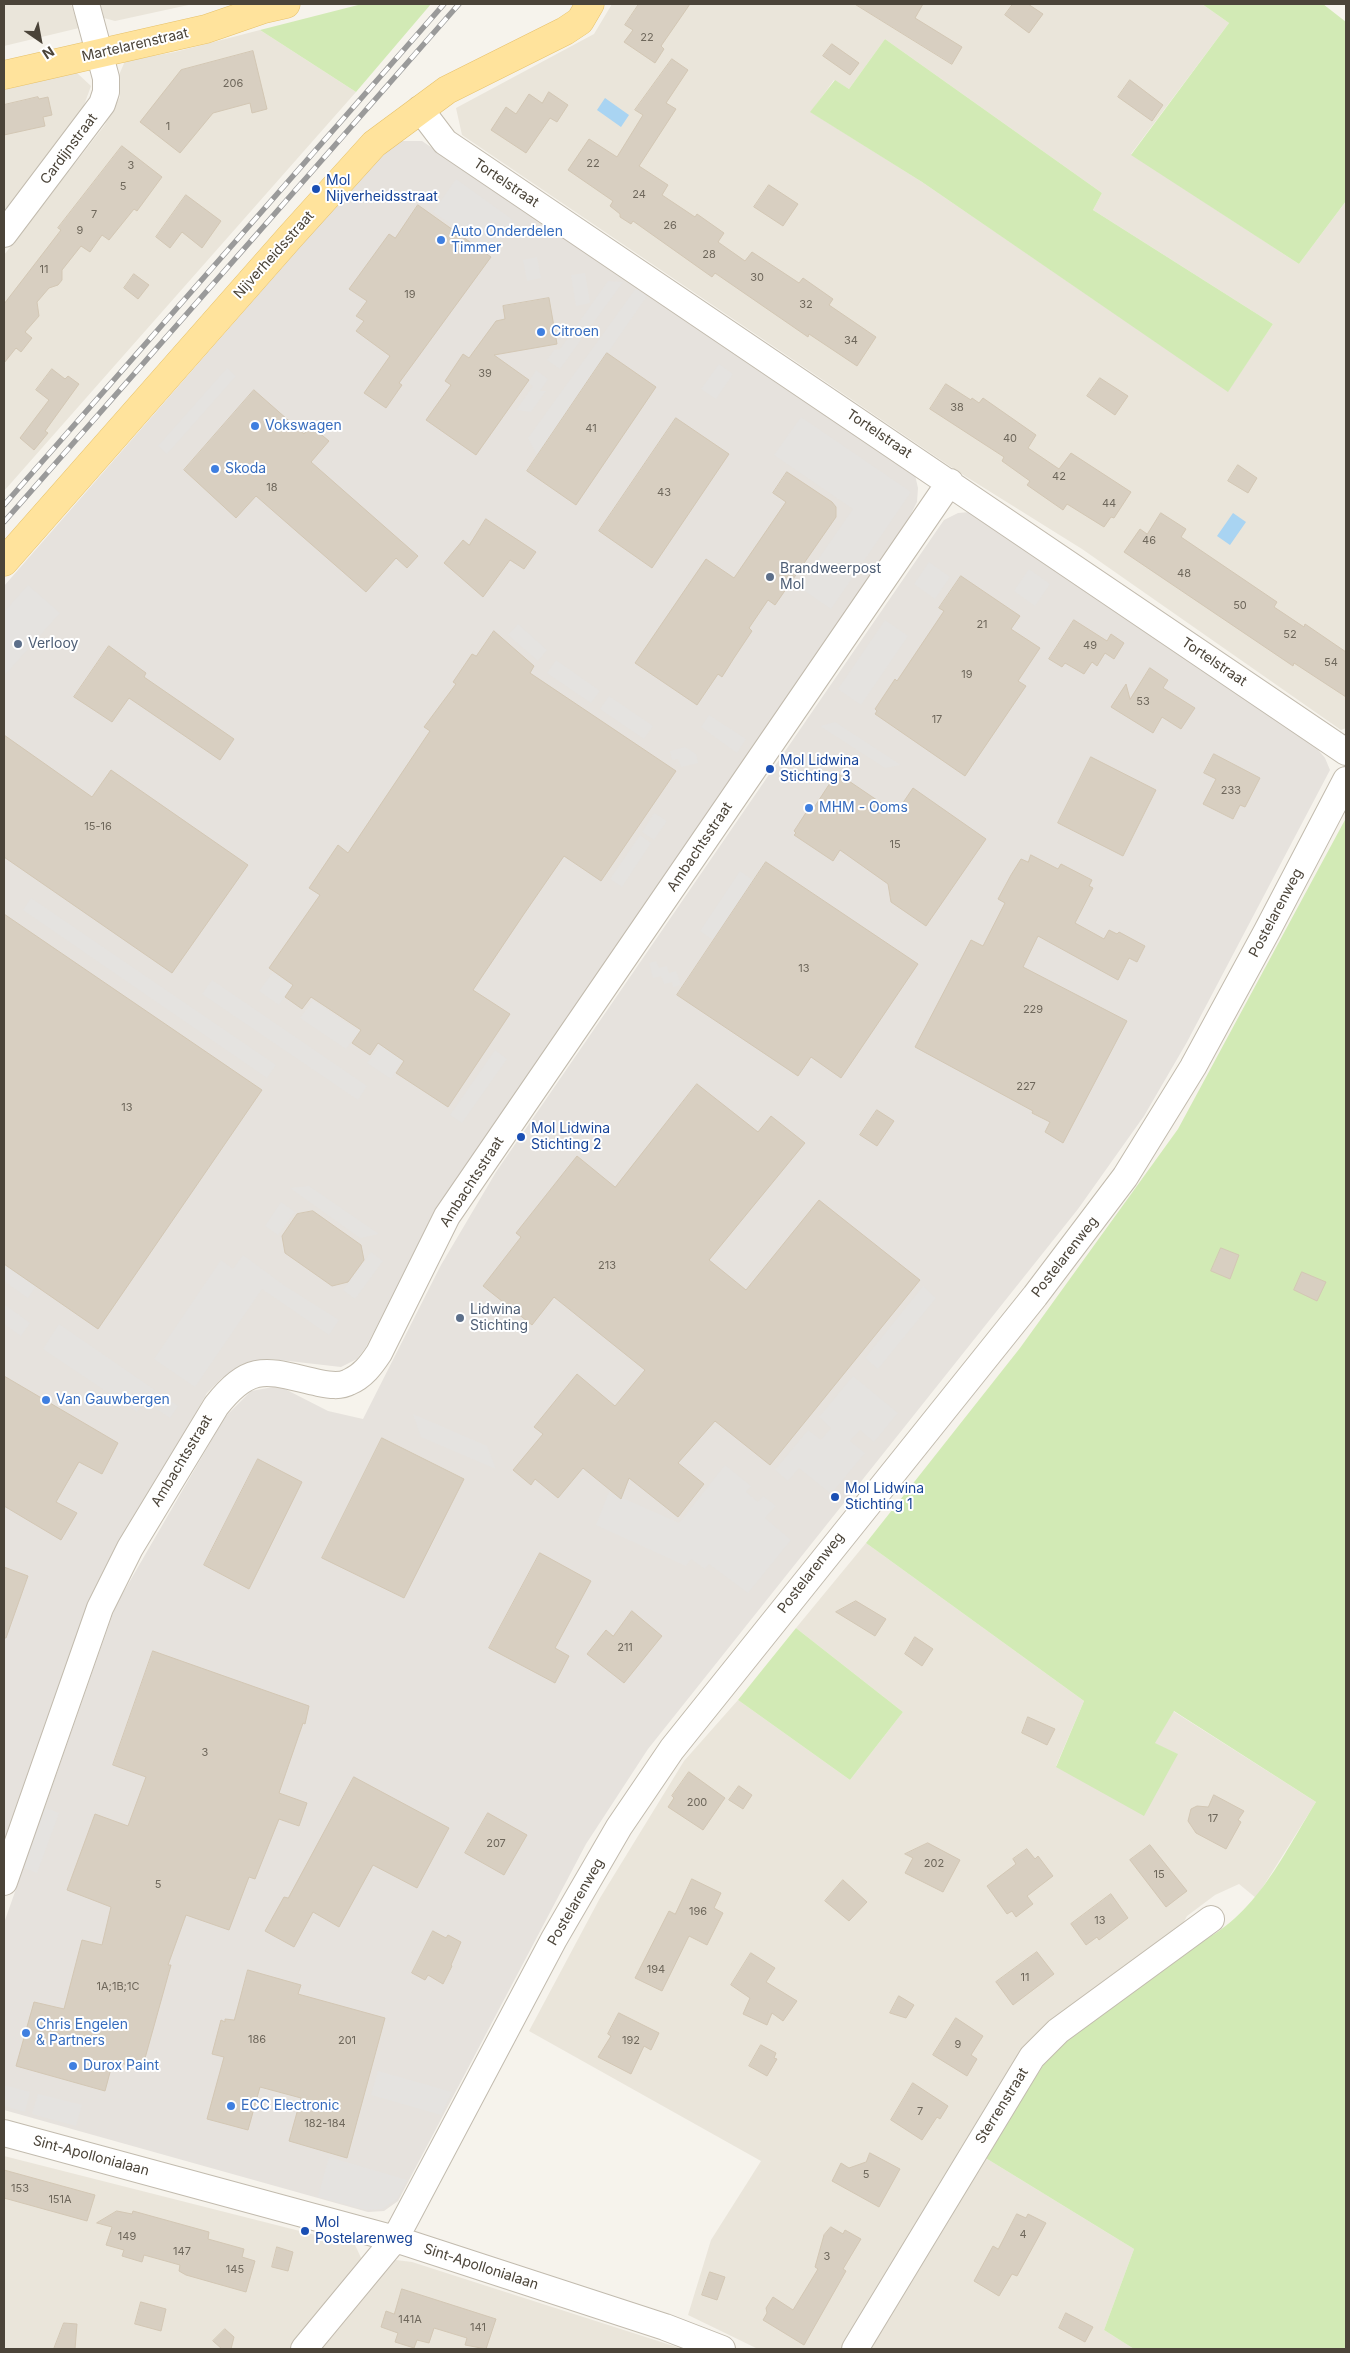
<!DOCTYPE html>
<style>
body{margin:0}
#map{position:relative;width:1350px;height:2353px;overflow:hidden;background:#f6f3ec;font-family:Inter,sans-serif}
canvas{display:block}
.frame{position:absolute;inset:0;border:5px solid #4b4439;pointer-events:none}
.north{position:absolute;left:15px;top:15px;width:50px;height:50px;-webkit-text-stroke:4px #fff;paint-order:stroke;rotate:147deg;font-size:14px;font-weight:700;line-height:20px;text-align:center;color:#4b4439}
.north::after{content:'';display:block;margin:auto;width:18px;height:22px;background:#4b4439;clip-path:polygon(50% 0,100% 100%,50% 72%,0 100%)}
</style>
<div id="map">
<canvas width="1350" height="2353"></canvas>
<div class="frame"></div>
<div class="north">N</div>
</div>
<script>
const ctx = document.querySelector('canvas').getContext('2d');
ctx.lineJoin = 'round';
function fillPath(path, color) { ctx.fillStyle = color; ctx.fill(path, 'evenodd'); }
function trace(path, color, width, dash) { ctx.strokeStyle = color; ctx.lineWidth = width; ctx.lineCap = dash ? 'butt' : 'round'; ctx.setLineDash(dash || []); ctx.stroke(path); }
function label(font, color, halo, rows, align = 'center') {
  ctx.font = font + ' Inter,sans-serif'; ctx.lineWidth = 4; ctx.setLineDash([]); ctx.textBaseline = 'middle'; ctx.strokeStyle = halo; ctx.fillStyle = color; for (const [text, x, y, turn = 0] of rows) {
    ctx.save(); ctx.translate(x, y); ctx.rotate((+turn || 0) * Math.PI / 180); ctx.textAlign = isNaN(turn) ? turn : align; if (halo) ctx.strokeText(text, 0, 0); ctx.fillText(text, 0, 0); ctx.restore();
  }
}
fillPath(new Path2D(`
 M4,4H71L79,28L4,46Z
 M100,4H193L115,21L104,18Z
 M612,4H1202L1229,23L1131,154L1299,264L1346,201V728L1341,730L1082,549L957,471L462,135L456,108L594,34ZM885,39L1102,193L1093,210L1273,324L1228,391L922,182L811,112L834,80L849,89Z
 M260,30L356,92L4,491V255L104,126L120,97L119,75L125,61L175,52Z
 M76,72L91,86L83,108L4,214V90Z
 M866,1543L1084,1701L1056,1766L1177,1754L1154,1743L1173,1711L1316,1802L1256,1898L1239,1884L1215,1895L1187,1916L1179,1931L1031,2039L962,2146L844,2349H758L688,2315L711,2240L761,2161L529,2031L600,1898L684,1761L738,1700L850,1780L903,1712L796,1628Z
 M4,2156L355,2245L363,2262L292,2349H4Z
 M984,2157L1134,2249L1104,2330L1134,2349H863Z
 M396,2260L412,2262L683,2349H317Z`), '#eae5da');
fillPath(new Path2D(`
 M399,141H422L915,475L918,488L917,502L909,518L472,1161L401,1280L366,1347L357,1359L341,1367L271,1359L249,1363L222,1378L207,1393L92,1595L4,1844V586L382,153Z
 M970,512L1314,745L1325,758L1330,770L1187,1042L1144,1116L1078,1209L648,1749L586,1844L398,2201L384,2211L368,2212L4,2110V1923L116,1605L225,1417L251,1391L279,1386L328,1411L363,1419L441,1265L496,1172L935,533L944,520L958,513Z`), '#e6e2dd');
fillPath(new Path2D(`
 M362,4H431L356,92L260,30Z
 M1202,4H1323L1346,22V201L1299,264L1131,155L1229,23Z
 M885,39L1102,193L1093,210L1273,324L1228,392L922,182L810,112L835,80L849,89Z
 M1346,818V2349H1134L1104,2330L1134,2249L984,2157L1053,2050L1187,1948C1253,1923 1281,1858 1316,1802L1174,1711L1155,1743L1178,1754L1144,1816L1056,1767L1084,1701L866,1543L1020,1348L1178,1129Z
 M796,1628L903,1712L850,1780L738,1700Z`), '#d2eab5');
fillPath(new Path2D(`
 M456,179L513,220L491,252L433,212Z
 M537,257L541,278L527,281L523,260Z
 M585,273L590,303L576,306L571,275Z
 M608,281L623,282L560,369L547,360L554,350L560,349Z
 M636,288L647,296L537,455L528,438Z
 M719,364L733,374L716,399L701,389Z
 M227,368L236,376L167,454L158,446Z
 M536,370L548,379L540,391H546L531,412L516,410L533,386L528,383Z
 M801,417L911,492L831,609L799,587L853,509L774,455Z
 M929,562L950,577L935,599L914,584Z
 M1029,569L1050,584L1035,606L1014,591Z
 M28,585L60,613L4,676V612Z
 M885,620L908,636L861,705L838,689Z
 M518,624L547,650L538,661L508,635Z
 M556,660L600,691L591,703L547,673Z
 M609,696L653,726L644,739L600,709Z
 M709,715L746,739L737,753L701,727Z
 M835,722L901,765L885,768L820,726Z
 M685,747L696,754L698,763L681,767L678,759L672,760L670,751Z
 M654,813L667,821L654,840L642,832Z
 M640,835L651,843L622,887L610,879Z
 M740,871L754,881L713,940L700,931Z
 M31,898L276,1065L267,1078L23,910Z
 M656,961L659,968L667,966L669,973L676,971L681,985L673,987L672,982L664,984L661,976L653,978L649,963Z
 M273,972L292,985L279,1005L259,991Z
 M212,980L367,1086L358,1100L202,994Z
 M313,1000L359,1031L346,1049L300,1018Z
 M380,1045L403,1060L391,1079L367,1063Z
 M495,1050L507,1059L462,1123L450,1115Z
 M309,1186L379,1234L360,1238L290,1188Z
 M281,1202L295,1212L278,1235L265,1226Z
 M371,1252L383,1261L355,1299L343,1290Z
 M243,1255L285,1286L339,1320L329,1335L262,1289L195,1387L154,1359L221,1260L233,1269Z
 M4,1265L36,1286L28,1298L4,1281Z
 M923,1286L936,1298L878,1369L865,1358Z
 M4,1304L30,1323L21,1336L4,1324Z
 M59,1324L178,1406L170,1418L145,1401L137,1412L43,1349Z
 M853,1376L898,1413L874,1442L860,1430L850,1441L865,1453L831,1494L799,1468L788,1481L775,1470L808,1430L821,1440L831,1428L819,1417Z
 M413,1414L487,1446L496,1469L421,1437Z
 M725,1465L751,1486L746,1492L758,1502L763,1496L776,1506L765,1518L791,1540L748,1593L709,1564L705,1569L691,1559L686,1566L596,1525L609,1492L679,1523Z
 M43,1807L59,1813L37,1873L21,1867Z
 M378,2071L452,2092L441,2115L371,2095Z
 M4,2085L30,2092L25,2112L4,2106Z
 M38,2094L82,2105L76,2126L32,2114Z
 M329,2157L407,2180L397,2199L382,2209L367,2210L318,2197Z`), '#e5e3e0');
fillPath(new Path2D(`
 M605,98L629,115L621,127L597,110Z
 M1233,513L1246,522L1230,545L1217,536Z`), '#a9d4f2');
const building = new Path2D(`
 M639,4H690L661,46L664,49L655,63L624,42L633,30L625,25Z
 M855,4H923L915,18L962,47L952,64Z
 M1013,4H1028L1043,14L1029,33L1005,15Z
 M832,44L859,63L850,75L823,56Z
 M253,51L267,109L252,113L250,103L213,113L180,153L140,122L181,70Z
 M672,59L688,70L666,103L676,109L639,166L668,185L662,195L695,217L697,214L724,233L718,242L745,261L752,252L799,283L803,278L833,299L829,305L876,337L857,366L809,334L808,337L715,273L712,277L633,221L631,224L620,217V214L610,206L613,201L568,170L589,139L617,157L643,115L635,110Z
 M1130,80L1163,105L1152,121L1118,97Z
 M549,92L568,105L557,122L550,118L526,153L491,130L506,107L516,114L529,94L542,103Z
 M38,97L39,99L48,97L52,115L43,117L45,126L4,135V105Z
 M122,146L162,177L137,211L134,209L109,240L102,235L90,252L81,246L62,270V280L58,285L49,288L37,302L39,316L25,332L32,338L21,352L16,348L4,363V304L61,230L58,228Z
 M769,185L798,204L783,226L754,207Z
 M186,195L221,221L202,248L182,232L170,248L156,237Z
 M418,205L491,257L399,383L402,385L386,408L364,393L390,356L356,331L364,321L356,316L367,301L349,289L389,234L395,238Z
 M134,274L149,285L138,299L124,288Z
 M549,298L557,344L494,355L529,380L476,455L426,420L451,385L445,381L463,354L469,358L496,321L505,319L503,306Z
 M607,353L656,387L576,505L527,471Z
 M52,369L65,379L68,376L79,384L45,431L48,433L34,450L20,438L49,400L36,390Z
 M1100,378L1128,396L1115,415L1087,396Z
 M946,384L971,400L972,398L979,403L983,398L1036,435L1028,448L1059,469L1071,453L1131,492L1114,518L1111,517L1104,527L1067,504L1063,510L1027,485L1030,481L1002,461L1004,457L930,409Z
 M254,390L304,434L311,426L329,441L311,462L418,556L407,568L396,558L366,592L256,496L236,518L184,470Z
 M676,418L729,454L652,568L599,531Z
 M1238,465L1257,478L1248,493L1228,481Z
 M787,472L832,502L836,507V517L775,605L768,600L749,628L752,631L734,658L722,677L718,674L697,705L635,663L706,559L734,578L786,502L773,493Z
 M1161,513L1186,529L1181,537L1277,602L1274,607L1304,627L1305,624L1346,652V697L1294,663L1293,666L1124,552L1140,529L1147,534Z
 M486,519L536,552L524,569L510,560L483,597L444,563L463,540L469,545Z
 M961,576L1020,616L1011,629L1040,648L1018,681L1026,686L965,776L875,714L877,711L875,709L895,679L897,681L944,611L939,608Z
 M1074,620L1107,641L1111,634L1124,643L1114,659L1105,653L1097,666L1092,662L1084,674L1065,663L1062,667L1049,659Z
 M494,631L534,666L530,673L676,771L601,881L564,856L524,914L473,990L510,1014L448,1107L396,1073L404,1061L378,1043L370,1055L352,1043L361,1030L311,997L302,1009L285,997L293,985L269,968L320,895L309,888L338,845L348,853L430,731L424,727L456,684L453,682L472,654L476,656Z
 M109,646L146,673L144,677L234,739L220,760L129,698L112,722L74,697Z
 M1150,668L1168,680L1163,688L1195,708L1181,729L1162,717L1153,733L1111,707L1126,684L1130,699Z
 M4,735L92,797L111,770L248,865L172,973L4,857Z
 M1214,754L1260,778L1245,807L1240,805L1233,819L1203,804L1216,779L1204,773Z
 M1091,757L1156,790L1123,856L1058,823Z
 M837,773L896,813L913,788L986,839L926,926L891,902L888,884L840,850L833,861L794,835L796,833L794,831L809,808L812,810Z
 M1031,855L1058,869L1061,864L1092,880L1089,886L1093,888L1075,923L1104,939L1109,930L1117,934L1119,932L1145,946L1137,962L1129,958L1118,980L1038,936L1023,967L1127,1021L1063,1143L1045,1132L1050,1122L1032,1113L1033,1111L915,1047L971,940L983,946L1005,903L998,899L1011,875L1021,859L1028,862Z
 M766,862L918,964L841,1078L811,1057L798,1076L677,995Z
 M4,914L262,1090L98,1329L4,1264Z
 M697,1084L758,1132L771,1116L805,1143L709,1260L746,1290L819,1200L920,1280L770,1465L715,1421L678,1463L704,1484L678,1517L629,1478L621,1499L583,1468L558,1498L535,1479L531,1485L513,1470L543,1434L534,1427L577,1374L615,1406L645,1370L554,1297L532,1325L483,1286L521,1237L516,1233L577,1156L615,1187Z
 M877,1110L894,1121L877,1146L860,1135Z
 M313,1211L361,1245L364,1260L348,1282L332,1286L285,1253L282,1236L297,1214Z
 M1221,1248L1239,1255L1230,1279L1211,1271Z
 M1302,1272L1326,1282L1317,1301L1294,1290Z
 M4,1376L118,1443L102,1474L79,1462L56,1502L77,1513L61,1540L4,1506Z
 M382,1438L464,1479L404,1598L322,1558Z
 M258,1459L302,1482L249,1589L204,1565Z
 M540,1553L591,1581L555,1648L569,1656L555,1683L489,1648Z
 M4,1567L28,1576L6,1638H4Z
 M856,1601L886,1619L875,1636L836,1612Z
 M632,1611L662,1636L624,1683L587,1654L606,1630L613,1636Z
 M915,1637L933,1649L922,1666L905,1654Z
 M153,1651L309,1706L305,1724L303,1723L279,1793L307,1803L299,1826L279,1819L255,1879L249,1877L229,1930L186,1915L168,1965H171L142,2069L113,2061L105,2091L16,2066L34,2002L64,2009L82,1940L102,1945L111,1907L67,1890L95,1814L128,1826L146,1777L113,1765Z
 M1028,1717L1055,1729L1047,1745L1022,1733Z
 M689,1772L725,1798L703,1830L668,1807L674,1798L672,1796Z
 M354,1777L449,1828L417,1888L373,1865L339,1927L313,1912L294,1947L265,1931L284,1897L288,1898Z
 M739,1786L752,1795L743,1809L729,1800Z
 M1214,1795L1244,1811L1238,1820L1241,1822L1226,1849L1196,1833L1188,1821L1191,1809L1197,1806L1208,1807Z
 M488,1813L527,1835L504,1875L465,1853Z
 M928,1843L960,1860L943,1892L905,1873L913,1858L905,1854Z
 M1150,1845L1187,1891L1166,1907L1130,1860Z
 M1027,1849L1035,1859L1038,1856L1053,1876L1027,1896L1033,1904L1016,1917L1012,1911L1007,1914L987,1886L1016,1864L1013,1859Z
 M692,1879L721,1893L714,1908L723,1913L707,1945L689,1936L662,1991L635,1978L669,1911L675,1914Z
 M843,1880L867,1902L849,1921L825,1901Z
 M1111,1894L1128,1918L1099,1940L1097,1937L1086,1945L1071,1924Z
 M433,1931L446,1938L448,1935L461,1942L451,1965L452,1966L443,1984L428,1975L425,1980L412,1973Z
 M1037,1952L1054,1974L1013,2005L996,1982Z
 M751,1953L775,1968L766,1982L797,2001L783,2021L772,2013L767,2025L743,2014L750,1998L731,1985Z
 M248,1970L301,1985L298,1994L385,2018L347,2158L289,2141L301,2098L260,2087L248,2130L207,2119L224,2057L212,2054L221,2020L225,2022V2019L234,2020Z
 M899,1996L914,2005L906,2018L890,2013Z
 M619,2013L659,2033L651,2050L644,2046L631,2074L598,2057L611,2036L608,2034Z
 M956,2018L983,2036L971,2055L977,2059L967,2076L933,2055Z
 M761,2045L776,2053L774,2058L777,2059L767,2076L749,2066Z
 M913,2083L948,2106L940,2119L937,2117L922,2140L891,2120Z
 M870,2153L900,2169L879,2207L832,2181L841,2163L849,2168L866,2162Z
 M4,2170L95,2195L87,2221L4,2198Z
 M117,2211L132,2214L133,2211L209,2232L208,2239L244,2249L242,2257L255,2261L246,2292L186,2275L179,2271L180,2265L144,2255L142,2262L122,2256L124,2250L106,2245L112,2227L97,2223Z
 M1017,2214L1026,2218L1028,2214L1046,2223L1017,2276L1012,2274L999,2296L974,2281L993,2246L998,2249Z
 M831,2227L843,2234L845,2230L861,2239L843,2269L846,2271L804,2345L763,2320L767,2313L766,2308L773,2297L793,2310L818,2269L815,2267L824,2235Z
 M277,2247L293,2252L288,2271L272,2267Z
 M710,2272L725,2277L717,2300L702,2295Z
 M402,2289L496,2319L486,2349L465,2345L467,2338L434,2328L429,2343L417,2340L414,2348L395,2342L398,2333L381,2327L386,2311L394,2314Z
 M141,2302L166,2309L161,2331L135,2324Z
 M1066,2313L1093,2327L1085,2342L1059,2328Z
 M64,2323L77,2324L75,2349H54Z
 M225,2329L234,2337L231,2349H222L213,2341Z`);
fillPath(building, '#d8cfc1');
trace(building, '#d3c7b4', 1);
const minor = new Path2D(`
 M420,109L445,142L1346,752
 M4,234L102,104L106,92V78L86,4
 M4,1882L100,1608L130,1548L216,1406C252,1360 269,1372 319,1383C329,1385 340,1387 349,1382C363,1376 371,1365 379,1353L447,1216L950,482
 M4,2133L395,2239L665,2327L722,2349
 M304,2349L395,2239L554,1939L619,1827L672,1749L1035,1296L1125,1177L1193,1067L1267,931L1346,780
 M855,2349L1032,2057L1058,2031L1211,1919`);
const major = new Path2D(`
 M4,75L206,29L264,9L286,4
 M4,562L290,237L374,144L447,90L565,31L580,21L590,4`);
trace(minor, '#c2bbae', 28);
trace(major, '#e6c16a', 29);
trace(minor, '#fff', 26);
trace(major, '#ffe39c', 28);
const rail = new Path2D(`
 M4,505L444,4
 M4,522L459,4`);
trace(rail, '#9a9a9a', 5.5);
trace(rail, '#fff', 4, [11]);
for (const [x, y, r, color] of [
 [316,189,5,"#1a4fb4"],
 [441,240,5,"#3f7fe0"],
 [541,332,5,"#3f7fe0"],
 [255,426,5,"#3f7fe0"],
 [215,469,5,"#3f7fe0"],
 [770,577,5,"#5c6f8a"],
 [18,644,5,"#5c6f8a"],
 [770,769,5,"#1a4fb4"],
 [809,808,5,"#3f7fe0"],
 [521,1137,5,"#1a4fb4"],
 [460,1318,5,"#5c6f8a"],
 [46,1400,5,"#3f7fe0"],
 [835,1497,5,"#1a4fb4"],
 [26,2033,5,"#3f7fe0"],
 [73,2066,5,"#3f7fe0"],
 [231,2106,5,"#3f7fe0"],
 [305,2231,5,"#1a4fb4"]
]) { const dot = new Path2D(); dot.arc(x, y, r, 0, 2 * Math.PI); ctx.fillStyle = color; ctx.fill(dot); trace(dot, '#fff', 2); }
label('11px', '#6e675b', null, [
 ["22",647,38],
 ["206",233,84],
 ["1",168,127],
 ["22",593,164],
 ["3",131,166],
 ["5",123,187],
 ["24",639,195],
 ["7",94,215],
 ["26",670,226],
 ["9",80,231],
 ["28",709,255],
 ["11",44,270],
 ["30",757,278],
 ["19",410,295],
 ["32",806,305],
 ["34",851,341],
 ["39",485,374],
 ["38",957,408],
 ["41",591,429],
 ["40",1010,439],
 ["42",1059,477],
 ["18",272,488],
 ["43",664,493],
 ["44",1109,504],
 ["46",1149,541],
 ["48",1184,574],
 ["50",1240,606],
 ["21",982,625],
 ["52",1290,635],
 ["49",1090,646],
 ["54",1331,663],
 ["19",967,675],
 ["53",1143,702],
 ["17",937,720],
 ["233",1231,791],
 ["15-16",98,827],
 ["15",895,845],
 ["13",804,969],
 ["229",1033,1010],
 ["227",1026,1087],
 ["13",127,1108],
 ["213",607,1266],
 ["211",625,1648],
 ["3",205,1753],
 ["200",697,1803],
 ["17",1213,1819],
 ["207",496,1844],
 ["202",934,1864],
 ["15",1159,1875],
 ["5",158,1885],
 ["196",698,1912],
 ["13",1100,1921],
 ["194",656,1970],
 ["11",1025,1978],
 ["1A;1B;1C",118,1987],
 ["186",257,2040],
 ["201",347,2041],
 ["192",631,2041],
 ["9",958,2045],
 ["7",920,2112],
 ["182-184",325,2124],
 ["5",866,2175],
 ["153",20,2189],
 ["151A",60,2200],
 ["4",1023,2235],
 ["149",127,2237],
 ["147",182,2252],
 ["3",827,2257],
 ["145",235,2270],
 ["141A",410,2320],
 ["141",478,2328]
]);
label('14px', '#4b4439', '#fff', [
 ["Martelarenstraat",135,45,-13],
 ["Cardijnstraat",69,149,-53],
 ["Tortelstraat",506,183,34],
 ["Nijverheidsstraat",274,255,-48],
 ["Tortelstraat",879,434,34],
 ["Tortelstraat",1214,662,34],
 ["Ambachtsstraat",700,847,-56],
 ["Postelarenweg",1276,913,-62],
 ["Ambachtsstraat",472,1182,-57],
 ["Postelarenweg",1065,1257,-52],
 ["Ambachtsstraat",182,1461,-59],
 ["Postelarenweg",811,1573,-52],
 ["Postelarenweg",576,1902,-60],
 ["Sterrenstraat",1002,2106,-58],
 ["Sint-Apollonialaan",91,2156,15],
 ["Sint-Apollonialaan",481,2267,18]
]);
label('14px', '#164399', '#fff', [
 ["Mol",326,181],
 ["Nijverheidsstraat",326,197],
 ["Mol Lidwina",780,761],
 ["Stichting 3",780,777],
 ["Mol Lidwina",531,1129],
 ["Stichting 2",531,1145],
 ["Mol Lidwina",845,1489],
 ["Stichting 1",845,1505],
 ["Mol",315,2223],
 ["Postelarenweg",315,2239]
], 'left');
label('14px', '#366cbe', '#fff', [
 ["Auto Onderdelen",451,232],
 ["Timmer",451,248],
 ["Citroen",551,332],
 ["Vokswagen",265,426],
 ["Skoda",225,469],
 ["MHM - Ooms",819,808],
 ["Van Gauwbergen",56,1400],
 ["Chris Engelen",36,2025],
 ["& Partners",36,2041],
 ["Durox Paint",83,2066],
 ["ECC Electronic",241,2106]
], 'left');
label('14px', '#4e5e75', '#fff', [
 ["Brandweerpost",780,569],
 ["Mol",780,585],
 ["Verlooy",28,644],
 ["Lidwina",470,1310],
 ["Stichting",470,1326]
], 'left');
</script>
